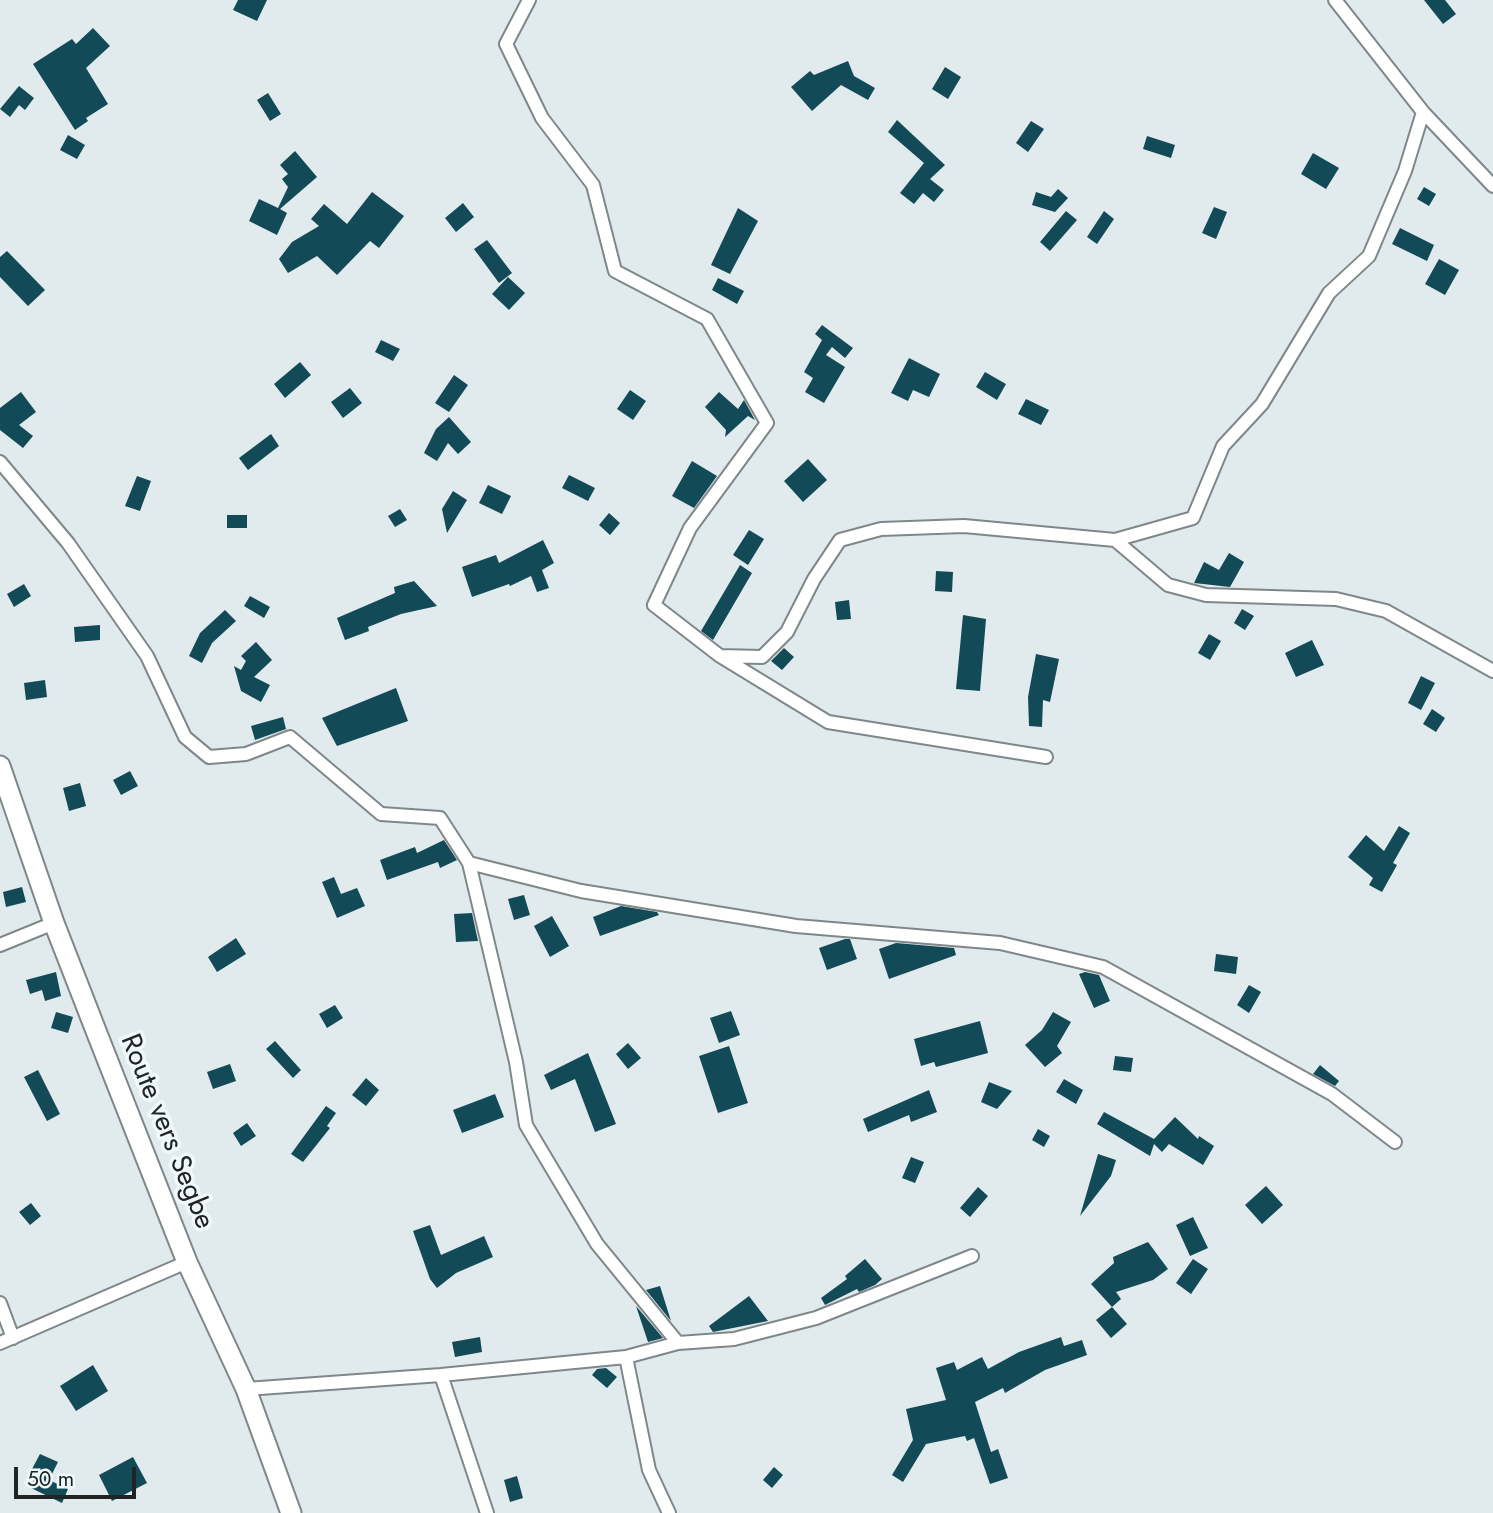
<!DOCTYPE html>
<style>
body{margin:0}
#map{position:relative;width:1493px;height:1513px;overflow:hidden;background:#e1eaed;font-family:Jost,sans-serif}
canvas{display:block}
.scale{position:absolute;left:14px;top:1467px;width:122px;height:32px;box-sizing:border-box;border:4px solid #212425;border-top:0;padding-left:9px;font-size:21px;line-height:24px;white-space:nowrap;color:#212425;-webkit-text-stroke:5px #eff8fa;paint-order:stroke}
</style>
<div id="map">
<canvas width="1493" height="1513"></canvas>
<div class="scale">50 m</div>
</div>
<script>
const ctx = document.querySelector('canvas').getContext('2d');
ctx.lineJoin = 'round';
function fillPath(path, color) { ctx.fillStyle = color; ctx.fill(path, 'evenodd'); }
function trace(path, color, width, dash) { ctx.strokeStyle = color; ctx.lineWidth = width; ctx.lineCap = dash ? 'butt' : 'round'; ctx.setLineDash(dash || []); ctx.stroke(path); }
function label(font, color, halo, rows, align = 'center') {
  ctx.font = font + ' Jost,sans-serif'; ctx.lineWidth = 7; ctx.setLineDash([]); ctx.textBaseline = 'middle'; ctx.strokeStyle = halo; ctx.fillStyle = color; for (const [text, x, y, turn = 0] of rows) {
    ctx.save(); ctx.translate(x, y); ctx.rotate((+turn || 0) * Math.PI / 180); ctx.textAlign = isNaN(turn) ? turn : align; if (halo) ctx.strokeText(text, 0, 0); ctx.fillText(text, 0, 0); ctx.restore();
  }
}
fillPath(new Path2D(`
 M238,0H267L257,21L233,10Z
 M1424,0H1445L1456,14L1443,24Z
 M93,28L110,46L86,68L108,104L86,118L88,121L75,130L33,64L72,39L76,44Z
 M848,61L854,76L875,88L868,100L841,85L812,111L791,87L810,71L814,75Z
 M945,67L961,77L948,99L932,89Z
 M19,86L34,98L25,110L19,105L10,117L0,109Z
 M268,93L281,114L270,121L257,100Z
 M897,120L945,165L930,179L944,190L934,202L923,193L914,204L900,193L924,163L888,132Z
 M1031,121L1044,129L1028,152L1016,143Z
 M68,135L85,145L77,159L60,150Z
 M1147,136L1175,145L1171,158L1143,149Z
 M295,151L317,177L280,209L287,213L277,235L249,221L259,199L278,208L288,187L282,179L288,174L280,165Z
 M1313,153L1339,168L1326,189L1301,174Z
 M1424,187L1436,194L1429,206L1417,199Z
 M1058,189L1068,198L1055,212L1032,205L1036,192L1051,197Z
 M372,192L404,216L379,248L370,241L337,275L317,256L288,273L279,259L292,242L319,226L311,219L324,204L347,224Z
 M463,203L474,217L456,232L445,218Z
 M1214,207L1227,212L1216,239L1202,233Z
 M738,208L758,221L730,274L711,265Z
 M1066,211L1077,220L1050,251L1040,242Z
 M1104,211L1114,219L1097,244L1087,237Z
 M1400,228L1434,245L1427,261L1392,244Z
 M487,240L512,273L499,283L474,249Z
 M7,251L45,290L28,306L0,277V257Z
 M1439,259L1459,270L1445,295L1425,284Z
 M508,277L525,293L509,310L492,294Z
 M718,278L744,291L737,304L712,290Z
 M822,325L853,348L845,358L832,347L826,355L845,367L824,403L805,392L813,378L804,372L822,340L815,334Z
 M381,340L400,349L393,361L375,352Z
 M909,358L940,374L929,397L913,390L908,401L891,393Z
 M300,362L311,375L285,398L274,384Z
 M985,372L1006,384L997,400L976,387Z
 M454,375L468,385L449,412L435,403Z
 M350,388L362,403L343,418L331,402Z
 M630,390L646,401L633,420L617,409Z
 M21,392L36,412L19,425L33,436L23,448L0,430V408Z
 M719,392L738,409L744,400L755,420L748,416L725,437L726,430L705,407Z
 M1026,399L1049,410L1041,425L1018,414Z
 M449,417L471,442L458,454L448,443L437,461L424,453L436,429Z
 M271,434L279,446L248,470L239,458Z
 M808,459L827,480L803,502L784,481Z
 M692,461L717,476L694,508L672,496Z
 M569,475L595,488L588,501L562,488Z
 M137,476L151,481L140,511L125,506Z
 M488,485L511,496L502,514L479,503Z
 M453,491L467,500L447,533L442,509Z
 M400,509L407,520L395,527L388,516Z
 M609,513L620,523L610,535L599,525Z
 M227,515H247V528H227Z
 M749,530L764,539L748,565L733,555Z
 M543,540L554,563L542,570L549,588L537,592L531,576L510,586L509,584L472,597L462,567L496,555L499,563Z
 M1229,553L1244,562L1230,587L1194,583L1204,562L1219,570Z
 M740,565L752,573L713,640L701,631Z
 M936,571L953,572L952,592L935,591Z
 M414,581L437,606L401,614L368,627L369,631L345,640L337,618L395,593L394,587Z
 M24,584L31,596L14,607L7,594Z
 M250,596L270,607L264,618L244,606Z
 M849,600L851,619L837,620L835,602Z
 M1242,609L1254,616L1245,630L1234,623Z
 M225,610L236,621L212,643L202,663L189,656L200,633Z
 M963,615L986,619L980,691L956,689Z
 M100,625V640L75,642L74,627Z
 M1209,634L1221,641L1210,660L1198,653Z
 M1312,640L1324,665L1296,677L1285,653Z
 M256,642L272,660L254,677L270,685L261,702L241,691L234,666L241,670L246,661L241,656Z
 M784,648L794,657L782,670L771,661Z
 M1036,654L1059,659L1050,702L1043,700L1042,727L1029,726L1028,697Z
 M1421,676L1435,683L1421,710L1408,703Z
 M45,680L47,697L26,700L24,683Z
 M396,688L408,721L337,746L322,718Z
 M1432,709L1445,718L1436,732L1423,724Z
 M283,717L286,729L255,740L251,726Z
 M130,771L138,786L121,795L113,780Z
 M80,783L86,806L69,811L63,788Z
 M1399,826L1410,833L1393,863L1397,865L1382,892L1369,885L1373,878L1348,857L1366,835L1384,851Z
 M444,840L457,860L440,868L438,862L387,880L380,860L415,847L417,853Z
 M334,877L341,894L357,888L365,906L337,918L322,882Z
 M22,887L26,902L6,907L3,892Z
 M524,895L530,915L514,920L508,899Z
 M621,906L657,912L659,915L600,936L593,917Z
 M472,913L478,941L456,942L454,914Z
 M552,916L569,946L550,957L534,926Z
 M236,938L246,954L217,972L208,957Z
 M845,939H850L857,959L827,970L819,948Z
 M896,943L954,948L956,955L889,979L879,949Z
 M1216,954L1238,957L1236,974L1214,971Z
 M56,972L61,996L45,1001L42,990L30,994L26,980Z
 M1085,972L1099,975L1110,1001L1094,1008L1079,974Z
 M1249,985L1261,992L1249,1013L1237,1005Z
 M335,1005L343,1018L327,1028L319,1014Z
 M731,1011L740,1035L719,1043L710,1018Z
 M56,1012L73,1017L68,1033L51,1028Z
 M1053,1012L1071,1022L1057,1046L1062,1053L1045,1067L1025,1045L1042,1030Z
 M980,1021L988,1053L936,1067L934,1062L921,1066L914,1039Z
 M275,1041L301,1070L293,1078L266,1049Z
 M628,1043L641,1058L628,1069L616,1054Z
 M729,1046L748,1103L718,1113L699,1056Z
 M588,1053L616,1124L595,1132L575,1079L551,1090L544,1075Z
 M1115,1056L1133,1058L1131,1072L1113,1070Z
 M230,1064L236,1081L213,1089L207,1072Z
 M1320,1065L1339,1081L1335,1086L1313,1074Z
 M38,1070L60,1114L47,1121L24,1077Z
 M366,1078L379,1090L366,1106L352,1095Z
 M1064,1079L1083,1090L1076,1104L1056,1092Z
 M989,1082L1012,1091L997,1109L981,1102Z
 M929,1090L937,1112L911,1122L909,1115L868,1132L863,1119Z
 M495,1094L504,1117L462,1133L453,1110Z
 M326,1106L336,1113L327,1126L330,1128L303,1162L291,1154Z
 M1104,1112L1154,1139L1175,1117L1198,1139L1199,1136L1214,1146L1203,1165L1169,1144L1162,1152L1154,1144L1150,1156L1097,1124Z
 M247,1123L256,1136L241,1146L233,1133Z
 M1038,1129L1050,1136L1044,1147L1032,1140Z
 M1098,1154L1116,1160L1111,1176L1080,1216Z
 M911,1157L924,1162L915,1183L902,1178Z
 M1266,1186L1283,1205L1262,1224L1245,1205Z
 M978,1187L988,1196L970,1217L960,1208Z
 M31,1203L41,1216L30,1225L19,1212Z
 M1193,1217L1208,1248L1190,1256L1176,1225Z
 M430,1225L441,1255L484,1236L493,1257L456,1273L437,1288L430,1279L413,1231Z
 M1148,1242L1168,1269L1153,1280L1116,1292L1121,1299L1112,1307L1091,1284L1114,1263L1113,1257Z
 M865,1259L882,1279L875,1285L859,1292L857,1289L825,1305L821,1298L847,1279L845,1276Z
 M1193,1259L1208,1269L1191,1294L1176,1283Z
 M660,1286L671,1321L646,1290Z
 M749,1296L768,1321L713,1332L709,1326Z
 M636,1306L663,1338L648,1342Z
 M1112,1307L1127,1324L1111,1338L1096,1320Z
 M480,1337L482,1352L455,1357L452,1342Z
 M1061,1337L1064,1346L1082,1340L1087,1355L1045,1370L1005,1393L1003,1388L975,1402L991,1452L998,1449L1008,1478L990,1484L974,1438L967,1441L965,1436L926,1444L903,1482L892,1475L913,1440L906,1409L946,1400L936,1368L954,1362L957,1370L982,1357L988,1369L1019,1352Z
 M93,1365L108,1391L76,1411L60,1386Z
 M606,1368L617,1377L607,1388L592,1375L597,1369Z
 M40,1454L58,1462L49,1480L68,1489L62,1503L31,1488L36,1471L32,1469Z
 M133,1457L147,1483L112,1501L99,1475Z
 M774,1467L783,1475L772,1488L763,1480Z
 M517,1476L523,1498L510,1502L504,1480Z`), '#134a58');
const street = new Path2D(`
 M529,0L506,44L542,118L593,185L615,271L707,319L767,423L690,528L654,605L720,656L828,722L1046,757
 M1335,0L1423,112L1493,186
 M0,462L68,543L147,656L185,737L209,757L246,754L290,737L381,814L440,818L469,863L516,1062L526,1125L597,1244L678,1343
 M1115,540L1168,585L1206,595L1336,599L1386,611L1493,671
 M720,656L762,657L787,632L814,579L840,540L881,529L964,526L1115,540L1193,518L1223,446L1262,404L1329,293L1369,256L1405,171L1423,112
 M469,863L581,891L796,926L1000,943L1103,967L1332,1094L1395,1142
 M0,945L54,923
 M0,1303L13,1338
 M0,1343L187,1262
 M626,1357L649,1470L669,1513
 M441,1375L487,1513
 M246,1389L441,1375L626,1357L678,1343L734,1339L816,1318L972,1256`);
const secondary = new Path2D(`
 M0,766L54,923L98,1036L187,1262L246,1389L291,1513`);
trace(street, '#7f8789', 16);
trace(secondary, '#7f8789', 23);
trace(street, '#fff', 12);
trace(secondary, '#fff', 19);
label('28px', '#212425', '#eff8fa', [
 ["Route vers Segbe",166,1132,68]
]);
</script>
